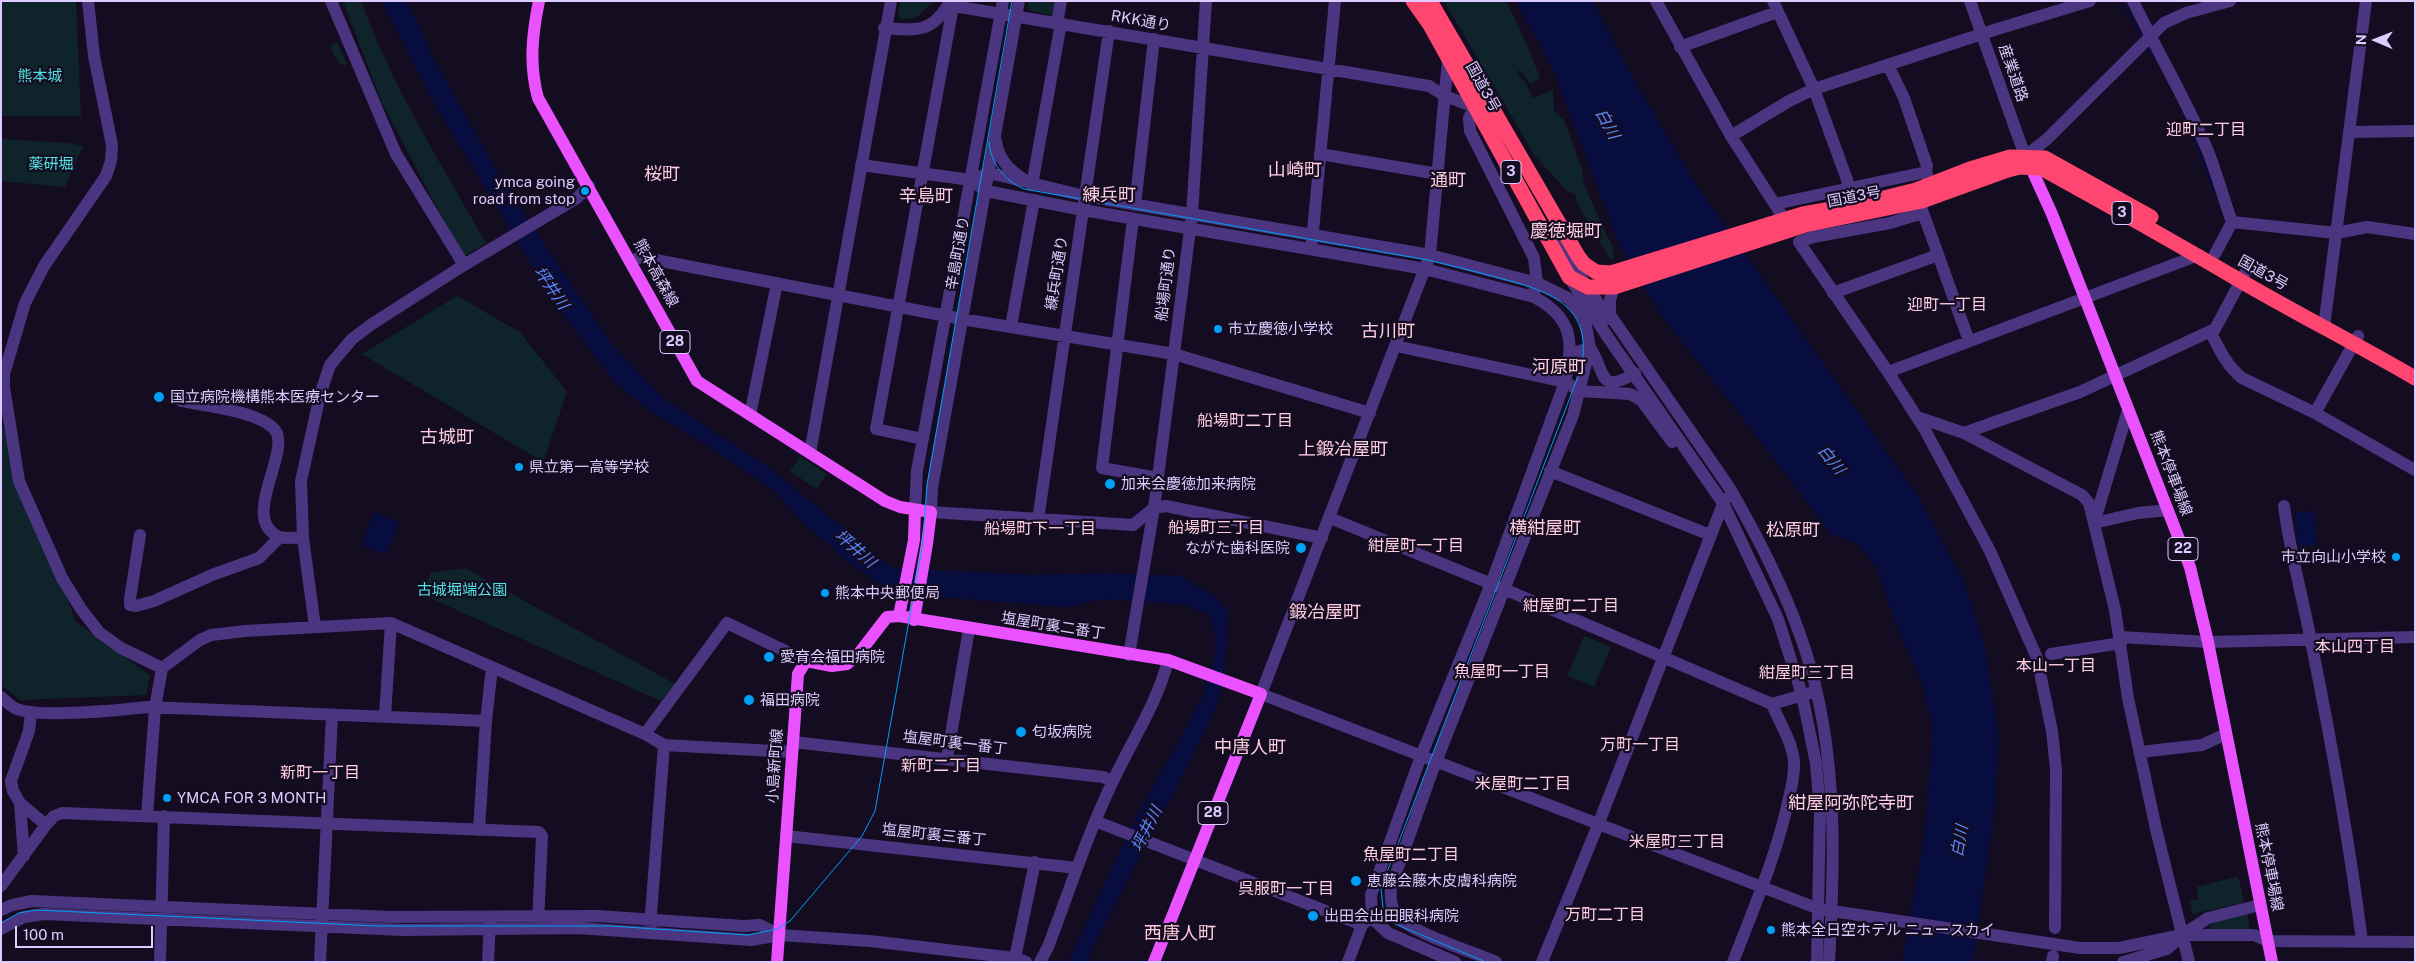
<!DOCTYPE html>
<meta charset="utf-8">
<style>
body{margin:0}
#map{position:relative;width:2416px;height:963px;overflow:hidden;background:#140c20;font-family:"Public Sans",sans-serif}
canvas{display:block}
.frame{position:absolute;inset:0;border:2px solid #decbff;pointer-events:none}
.north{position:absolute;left:2351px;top:15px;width:50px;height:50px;-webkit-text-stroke:4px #140c20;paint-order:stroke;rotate:271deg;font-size:14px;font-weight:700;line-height:20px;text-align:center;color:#decbff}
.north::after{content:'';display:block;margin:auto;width:18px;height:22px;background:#decbff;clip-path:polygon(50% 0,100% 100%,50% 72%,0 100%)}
.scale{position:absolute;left:15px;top:926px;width:138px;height:22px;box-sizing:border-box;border:2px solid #decbff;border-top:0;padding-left:6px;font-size:15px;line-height:18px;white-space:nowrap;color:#decbff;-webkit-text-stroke:4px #140c20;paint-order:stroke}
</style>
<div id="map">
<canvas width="2416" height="963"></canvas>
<div class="frame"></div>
<div class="north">N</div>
<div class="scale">100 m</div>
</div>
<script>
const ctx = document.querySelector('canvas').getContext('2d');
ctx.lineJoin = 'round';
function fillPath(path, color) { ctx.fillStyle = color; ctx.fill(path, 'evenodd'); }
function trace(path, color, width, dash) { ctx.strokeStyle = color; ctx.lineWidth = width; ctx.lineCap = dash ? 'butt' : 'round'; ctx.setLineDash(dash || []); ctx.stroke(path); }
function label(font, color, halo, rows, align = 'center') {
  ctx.font = font + ' "Public Sans","Noto Sans JP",sans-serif'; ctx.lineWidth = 4.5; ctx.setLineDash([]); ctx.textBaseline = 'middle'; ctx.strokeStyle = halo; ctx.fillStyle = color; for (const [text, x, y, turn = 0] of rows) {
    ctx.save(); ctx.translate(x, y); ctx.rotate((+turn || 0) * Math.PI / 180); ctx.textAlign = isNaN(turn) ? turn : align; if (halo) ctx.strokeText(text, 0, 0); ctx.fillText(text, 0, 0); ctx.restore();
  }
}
fillPath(new Path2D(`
 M1,1H76L81,116H1Z
 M343,1H361C392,86 441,164 486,243L463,257L382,103Z
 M900,1H934L917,17L901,20L898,14Z
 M1029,1H1059L1056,16L1032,11L1027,8Z
 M1444,1H1506L1528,47L1540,78L1530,83L1520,70L1517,72L1527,85L1532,98L1553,90L1554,111L1564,120L1581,166L1585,187L1605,232L1612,244L1614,259H1610L1578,205L1575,194L1568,192L1535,156Z
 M337,42L347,64L344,65L339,63L331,49L332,45Z
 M1,139L68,143L83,146L65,187L1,181Z
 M457,296L520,332L567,392L543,462L362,354Z
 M1,421L76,622L150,675L146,695L20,700L1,685Z
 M800,456L827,474L816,489L790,471Z
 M465,568L675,684L661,701L421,594L431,573Z
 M1584,636L1611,647L1594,687L1567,676Z
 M2238,876L2244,902L2193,914L2190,901L2198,900L2197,887Z
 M2247,912L2250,929L2211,930L2210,922Z`), '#0f242a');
fillPath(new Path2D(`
 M381,1H407L433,58L504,184L613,346L663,398L771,469L892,568L1033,575L1109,573L1181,576L1213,595L1227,610L1226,648L1222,689L1210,722L1092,949L1088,962H1068L1135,820L1202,698L1215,657V635L1209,614L1180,604L1100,599L1069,607L898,594L881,585L846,560L803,522L774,491L715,450L651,412L614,381L557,306L438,110Z
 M1515,1H1593L1623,60L1694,182L1920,499L1965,584L1985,649L1999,737L1995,805L1973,962H1902L1925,833L1933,726L1920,679L1895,622L1877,569L1857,543L1832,535L1745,421L1663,318L1618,242L1551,64Z
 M2314,511L2317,545L2298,546L2295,512Z
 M374,512L399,523L386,555L361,545Z`), '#070d3e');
trace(new Path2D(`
 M2122,1L2142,39
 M2146,46L2156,60
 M2182,110L2215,191`), '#070d3e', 2.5);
trace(new Path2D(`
 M88,1L94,56L112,145L111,161L106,176L44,266L25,303L4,374V387L19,481L62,578L81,609L99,632L121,648L162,668
 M331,1L396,154L464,265
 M1019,1L932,488L931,512L1133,525L1154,508L1166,506L1322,538
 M1656,1L1731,136L1790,228
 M1773,1L1814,89L1850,188
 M1970,1L2025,156L2046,140L2164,23L2186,13L2230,1
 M2133,1C2157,51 2185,98 2207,149C2217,173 2223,198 2232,222L2215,254
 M1058,18L1061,1
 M884,28C914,30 931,34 948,5L1429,86L1445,96L1474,107L1469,118L1470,131L1534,258L1537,283L1535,290
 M1680,47L1777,12
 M1448,60L1430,255L1261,694L1819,909L2080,948H2119L2182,935H2254L2268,941L2415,942
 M1888,65L1904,98L1927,166L1926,172
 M2350,132L2415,131
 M1731,136L1789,101L1814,89L1994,30L2090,1
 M996,141C999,164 1014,173 1032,185L1061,23
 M1320,154L1438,174
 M861,165L971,180L989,173L1085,196L1430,255L1537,283L1568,298L1577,309L1585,320L1590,348L1573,415L1432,772L1391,887C1390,897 1391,908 1397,916C1412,933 1473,952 1496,962
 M971,180L986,191L1083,210L1425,269L1534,297C1573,318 1574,341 1565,382L1491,584L1421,756L1371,895L1372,918L1388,933L1455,962
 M1775,204L1926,172L1930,184
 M1135,205L1154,39
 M1921,207L1969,341
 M1923,213L1890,223L1813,237L1799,242L1890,375L1925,430L1990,551L2037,658L2052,731L2056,770L2055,928
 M1133,219L1102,468L1158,478
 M2232,222L2336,233L2367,227L2415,234
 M1560,236L1577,272L1609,319
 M1312,241L1335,1
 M630,262L640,257L962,319L1174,354L1370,413
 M1569,277L1607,336L1723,503L1778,619L1802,695L1816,763L1820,812L1817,962
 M1614,287L1610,300V315L1729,487C1766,551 1801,621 1817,693C1837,781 1834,873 1829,962
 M1833,293L1938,255
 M1011,326L1034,200
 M2324,327L2366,1
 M2210,331C2219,349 2227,366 2242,378L2315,413L2415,470
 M1396,346L1565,382L1580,391L1630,394L1641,400L1672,442
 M1570,354L1590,348C1606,371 1598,396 1635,373
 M1888,372L2199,255
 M181,401C205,406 259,411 275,430C292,452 238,520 280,537C286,539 296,537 303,538
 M2315,413L2358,336
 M750,415L777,283
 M1917,417L1964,433L2082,495L2089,503L2115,610L2128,698L2156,829L2189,962
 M1964,433L2080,392L2215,329L2245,273
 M923,439L876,429L953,6
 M810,453L891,1
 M1550,471L1710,535
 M2284,506C2290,552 2302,595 2311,641C2331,740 2349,840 2362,941
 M915,510L917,471L1003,1
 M1330,518L1504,589L1772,704C1779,722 1792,741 1794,761C1795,775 1791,789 1788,802C1776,857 1753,910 1733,962
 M1038,520L1109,31
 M2094,523L2128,410
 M2094,523L2138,513L2168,510
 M140,535L130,599V605L136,606L154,601L212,575L259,558L280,537
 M315,627L303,538L301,481L320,395L330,365L352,339L372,324L464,265L577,198L589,186
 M2120,637L2208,642L2415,637
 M2051,654L2121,643
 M1129,655L1154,508L1192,214L1206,1
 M1,697C6,701 11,707 17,709C39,718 121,710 148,707L486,721
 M1772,704L1810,693
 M31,712L29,731L11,781L13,791L20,803L46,825
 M385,716L391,623
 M645,734L727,623L806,661
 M793,742L1103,777L1112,781
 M2140,752L2202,745L2226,734
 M947,758L969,629
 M20,803L24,856
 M147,816L155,708L162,668L200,640L211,635L245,631L391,623L645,734L664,745L792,752
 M1095,821L1362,925
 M479,830L486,721L492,667
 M786,836L1077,868
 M1,886L46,825L54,816L62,813L539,832L542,836L538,923
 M1,910L12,905L32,901L391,917L597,916L743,926L760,925L780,935
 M650,927L664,745
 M1,929L24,917L44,914L403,930L578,928L751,940L780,935L870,941L1015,958L1026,962
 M1015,958L1035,862
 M160,962L164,816
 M320,962L332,715
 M488,962L490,922
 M1040,962L1048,947C1069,892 1087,835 1113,781C1131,742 1158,702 1168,660
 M1348,962L1362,925L1368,920
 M1542,962L1598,825L1725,499
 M2052,962L2053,956
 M2123,962L2167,949L2182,935L2208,918L2260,905`), '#4b3581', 12);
trace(new Path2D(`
 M539,1C532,35 529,65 538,98L697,381L885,501L900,507L931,512L927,544L914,620
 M2027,159L2052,214L2190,567L2208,642L2272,962
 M899,616L914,540L915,510
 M777,962L798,674L806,661L832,666L847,664L860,652L887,617L899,616L1168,660L1261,694L1154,962`), '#ea52ff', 12);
trace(new Path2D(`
 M1413,1L1430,25L1569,277L1588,287H1614L1805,225L1922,201L2008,170L2020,167L2041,168C2108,205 2174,242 2239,280C2297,314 2357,344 2415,378
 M1430,1L1578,256L1584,264L1596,272L1611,273L1803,214L1860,204L1916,190L1970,169L2010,157L2045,158L2151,217`), '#ff4670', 15);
trace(new Path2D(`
 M989,142C991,164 1004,180 1024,189L1428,260C1453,266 1478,272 1503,279C1552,292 1594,307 1581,369L1381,888L1383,908L1395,924L1486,962
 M1,923L19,913L36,910L378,926H610L748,935L777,929L790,921L862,836L875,811L923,542L927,485L1012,1`), '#009ff6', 1);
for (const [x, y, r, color] of [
 [585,191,5,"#009ff6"],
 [1218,329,5,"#009ff6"],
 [159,397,6,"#009ff6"],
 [519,467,5,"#009ff6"],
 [1110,484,6,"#009ff6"],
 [1301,548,6,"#009ff6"],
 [2396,557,5,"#009ff6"],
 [825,593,5,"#009ff6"],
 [769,657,6,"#009ff6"],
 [749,700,6,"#009ff6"],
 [1021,732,6,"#009ff6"],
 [167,798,5,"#009ff6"],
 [1356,881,6,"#009ff6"],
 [1313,916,6,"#009ff6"],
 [1771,930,5,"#009ff6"]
]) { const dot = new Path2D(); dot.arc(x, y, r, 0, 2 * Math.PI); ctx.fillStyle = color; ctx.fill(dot); trace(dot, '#140c20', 2); }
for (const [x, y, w] of [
 [1511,172,20],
 [2122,213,20],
 [675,342,30],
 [2183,549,30],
 [1213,813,30]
]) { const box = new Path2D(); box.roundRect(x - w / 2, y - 11.5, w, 23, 4); ctx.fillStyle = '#140c20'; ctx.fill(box); trace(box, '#decbff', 1); }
label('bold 14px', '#decbff', null, [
 ["3",1511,172],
 ["3",2122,213],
 ["28",675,342],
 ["22",2183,549],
 ["28",1213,813]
]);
label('15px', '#decbff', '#140c20', [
 ["RKK通り",1141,21,10],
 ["産業道路",2013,73,71],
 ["国道3号",1483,87,61],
 ["国道3号",1854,197,-11],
 ["辛島町通り",958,253,-80],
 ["熊本高森線",656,273,61],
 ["練兵町通り",1057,273,-81],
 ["国道3号",2263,273,29],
 ["船場町通り",1166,284,-83],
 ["熊本停車場線",2171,473,69],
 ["塩屋町裏二番丁",1053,626,9],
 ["塩屋町裏一番丁",955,743,7],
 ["小島新町線",775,766,-86],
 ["塩屋町裏三番丁",934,835,6],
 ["熊本停車場線",2269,867,79]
]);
label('15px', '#52e3e3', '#140c20', [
 ["熊本城",40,76],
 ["薬研堀",51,164],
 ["古城堀端公園",462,590]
]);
label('15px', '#decbff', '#140c20', [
 ["ymca going",575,182,"right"],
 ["road from stop",575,199,"right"],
 ["市立慶徳小学校",1228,329],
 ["国立病院機構熊本医療センター",170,397],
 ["県立第一高等学校",529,467],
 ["加来会慶徳加来病院",1121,484],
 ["ながた歯科医院",1290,548,"right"],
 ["市立向山小学校",2386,557,"right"],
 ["熊本中央郵便局",835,593],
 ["愛育会福田病院",780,657],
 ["福田病院",760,700],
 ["匂坂病院",1032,732],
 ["YMCA FOR 3 MONTH",177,798],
 ["恵藤会藤木皮膚科病院",1367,881],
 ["出田会出田眼科病院",1324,916],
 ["熊本全日空ホテル ニュースカイ",1781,930]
], 'left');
label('italic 16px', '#5988ff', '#140c20', [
 ["白川",1607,124,62],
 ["坪井川",551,288,55],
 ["白川",1831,460,51],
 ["坪井川",855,549,41],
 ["坪井川",1147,829,-63],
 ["白川",1960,841,-81]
]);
label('16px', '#ffcde0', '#140c20', [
 ["迎町二丁目",2206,130],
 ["迎町一丁目",1947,305],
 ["船場町二丁目",1245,421],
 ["船場町三丁目",1216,528],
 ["船場町下一丁目",1040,529],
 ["紺屋町一丁目",1416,546],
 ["紺屋町二丁目",1571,606],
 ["本山四丁目",2355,647],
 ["本山一丁目",2056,666],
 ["魚屋町一丁目",1502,672],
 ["紺屋町三丁目",1807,673],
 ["万町一丁目",1640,745],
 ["新町二丁目",941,766],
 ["新町一丁目",320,773],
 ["米屋町二丁目",1523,784],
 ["米屋町三丁目",1677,842],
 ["魚屋町二丁目",1411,855],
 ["呉服町一丁目",1286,889],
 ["万町二丁目",1605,915]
]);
label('18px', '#ffcde0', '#140c20', [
 ["山崎町",1295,170],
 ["桜町",662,174],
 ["通町",1448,180],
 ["練兵町",1109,195],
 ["辛島町",926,196],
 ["慶徳堀町",1566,231],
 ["古川町",1388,331],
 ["河原町",1559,367],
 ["古城町",447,437],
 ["上鍛冶屋町",1343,449],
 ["横紺屋町",1545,528],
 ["松原町",1793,530],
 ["鍛冶屋町",1325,612],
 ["中唐人町",1250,747],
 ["紺屋阿弥陀寺町",1851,803],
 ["西唐人町",1180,933]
]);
</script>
